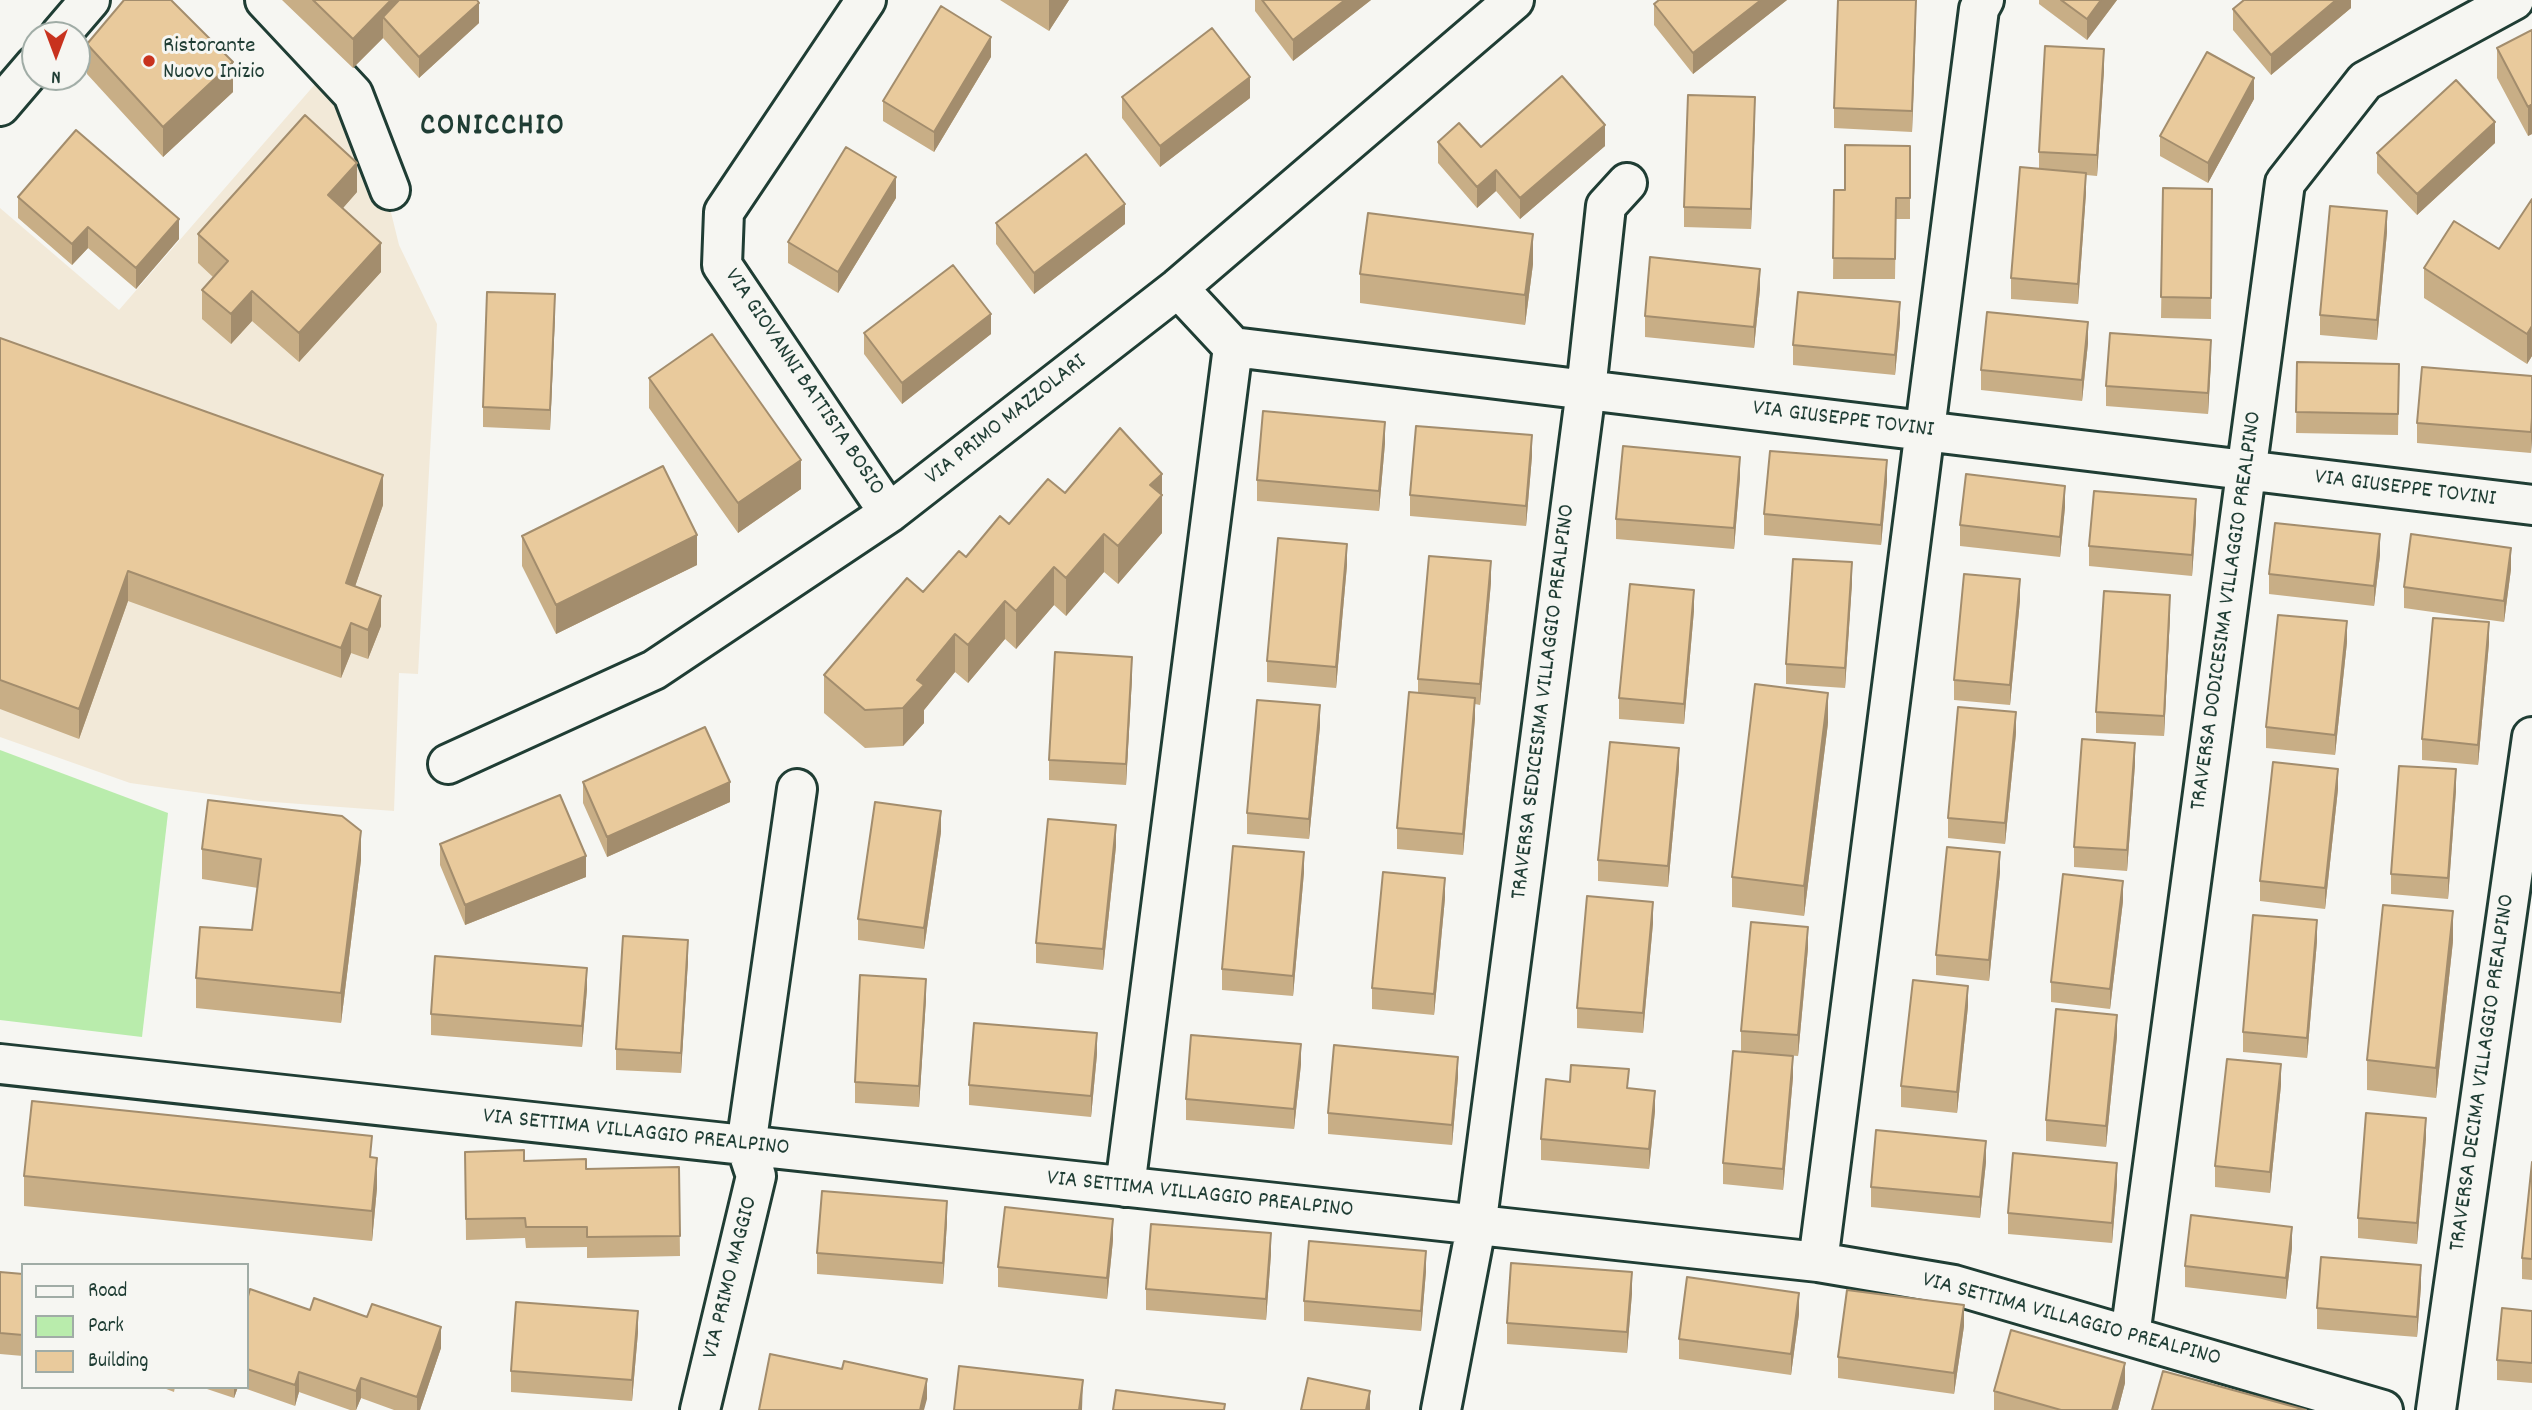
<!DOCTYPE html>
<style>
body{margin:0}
#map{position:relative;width:2532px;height:1410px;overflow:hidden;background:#f6f6f2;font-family:Dekko,sans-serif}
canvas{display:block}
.legend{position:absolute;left:21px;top:1263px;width:228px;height:126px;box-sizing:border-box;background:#f6f6f2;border:2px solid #a0aca6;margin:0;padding:9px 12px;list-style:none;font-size:21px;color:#1f3d34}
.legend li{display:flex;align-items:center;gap:14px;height:35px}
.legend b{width:35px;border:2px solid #a0aca6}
.north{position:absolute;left:21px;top:21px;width:70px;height:70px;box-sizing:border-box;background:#f6f6f2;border:2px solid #a0aca6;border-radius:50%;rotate:180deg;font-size:19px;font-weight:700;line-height:28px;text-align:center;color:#1f3d34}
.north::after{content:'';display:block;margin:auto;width:24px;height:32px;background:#c8321e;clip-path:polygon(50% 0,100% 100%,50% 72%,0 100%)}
</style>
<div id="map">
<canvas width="2532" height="1410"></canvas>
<ul class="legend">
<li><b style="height:9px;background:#f6f6f2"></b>Road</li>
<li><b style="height:19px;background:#b9ecac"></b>Park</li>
<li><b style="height:19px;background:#e9ca9c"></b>Building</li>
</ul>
<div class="north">N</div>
</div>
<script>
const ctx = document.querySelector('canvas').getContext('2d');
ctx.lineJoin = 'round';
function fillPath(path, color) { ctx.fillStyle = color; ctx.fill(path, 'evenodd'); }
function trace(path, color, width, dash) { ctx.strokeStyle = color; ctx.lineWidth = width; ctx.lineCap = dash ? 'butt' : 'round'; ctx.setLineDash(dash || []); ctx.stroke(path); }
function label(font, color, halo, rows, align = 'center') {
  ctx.font = font + ' Dekko,sans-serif'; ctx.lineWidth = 6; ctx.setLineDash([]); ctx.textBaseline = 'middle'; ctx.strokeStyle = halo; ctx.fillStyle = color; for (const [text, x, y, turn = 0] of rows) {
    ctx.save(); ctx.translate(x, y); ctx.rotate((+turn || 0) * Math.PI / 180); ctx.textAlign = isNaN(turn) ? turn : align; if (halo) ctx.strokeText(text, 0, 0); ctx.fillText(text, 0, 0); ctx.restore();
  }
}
fillPath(new Path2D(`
 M323,75L386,192L399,245L437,324L418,674L399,673L394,811L260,801L130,783L0,737V208L119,310Z`), '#f2e9d8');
fillPath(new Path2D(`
 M0,750L168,813L142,1037L0,1020Z`), '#b9ecac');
const street = new Path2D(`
 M265,0L353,94L390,190
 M866,0L724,212L722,265L889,513
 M1178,288L1233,347L2532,505
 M448,764L654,670L889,513L1178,288L1514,0
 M0,1064L1818,1262L1954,1285L2383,1410
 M1125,1187L1233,347
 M1818,1262L1979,9L1984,0
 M2130,1336L2285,183L2365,81L2514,0
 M700,1410L756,1176L746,1146L797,789
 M1441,1410L1476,1227L1586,390L1606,206L1627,183
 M2436,1410L2532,737`);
const secondary = new Path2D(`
 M60,35L90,0
 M0,106L35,65`);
trace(street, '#1f3d34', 44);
trace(secondary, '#1f3d34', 44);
trace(street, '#f6f6f2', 38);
trace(secondary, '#f6f6f2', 38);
fillPath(new Path2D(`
 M282,0H477L479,23L419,78L383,38L353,68Z
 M1000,0H1069L1049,31Z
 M1255,0H1371L1293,61L1255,11Z
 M1659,0H1787L1693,74L1654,25V4Z
 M2039,0H2117L2087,40L2039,4Z
 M2351,0V8L2271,75L2233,30V9Z
 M1916,19L1912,132L1834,128V108Z
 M2532,30V134L2528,136L2497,78V48Z
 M87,44L233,92L163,157L87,74Z
 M991,57L934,152L883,121V101Z
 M2104,70L2097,176L2086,175V193L2078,304L2011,299V278L2039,169V152Z
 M1122,97L1250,98L1160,167L1122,118Z
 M2254,99L2208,183L2160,156V136Z
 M1755,118L1751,229L1684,227V207Z
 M1438,142L1481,147L1605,146L1520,219L1496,191L1477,208L1438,163Z
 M2495,143L2417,215L2377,173V153Z
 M1910,146V219H1896L1895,279H1833L1834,190H1845Z
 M2163,188L2212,189L2211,319L2161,318Z
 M357,192L343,208L381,272L299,362L252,321L231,344L202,319V290L213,277L198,263V234Z
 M18,197L179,239L136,289L88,248L72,265L18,218Z
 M896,198L838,293L788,263V242Z
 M2532,199V356L2527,364L2424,298V268L2499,249Z
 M996,223L1125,224L1034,294L996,244Z
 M2387,232L2377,340L2320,335V315Z
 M1533,264L1525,325L1360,303V274Z
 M1760,289L1754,348L1645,337V316Z
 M555,315L550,430L483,427V407Z
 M1900,322L1895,375L1793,365V345Z
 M864,333L991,334L902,404L864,354Z
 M0,338L383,505L355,586L381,626L368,659L351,653L341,678L128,601L79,739L0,709Z
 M2088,343L2082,401L1981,390V370Z
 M2211,361L2208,414L2106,406V386Z
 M2297,362L2399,364L2398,435L2296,433Z
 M2532,376V438L2531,453L2417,443V423Z
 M649,378L801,489L738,533L649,408Z
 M1385,443L1379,511L1257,501V480Z
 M1532,456L1526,526L1410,516V495Z
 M1162,474V533L1118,584L1104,572L1066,616L1054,605L1016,649L1005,639L968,683L955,672L924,710V723L903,746L865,748L824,713V675L966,557L1009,524Z
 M1740,477L1734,549L1616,539V519Z
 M1887,481L1881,545L1764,535V514Z
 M2065,507L2060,557L1960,546V525Z
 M2196,520L2192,576L2089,566V546Z
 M522,536L697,565L556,634L522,566Z
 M2380,555L2374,606L2269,594V574Z
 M1347,565L1336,688L1267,682V661Z
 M2511,569L2504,622L2404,608V587Z
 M1491,582L1480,705L1475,704V718L1463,855L1397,849V828L1418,692V679Z
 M1852,583L1845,688L1786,684V664Z
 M2020,600L2010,705L1954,700V680Z
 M1694,610L1684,724L1619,719V698Z
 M2170,616L2164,736L2096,733V712Z
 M2347,642L2335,755L2266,748V727Z
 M2489,643L2478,765L2422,760V739Z
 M1132,678L1126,785L1049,780V760Z
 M1828,723L1804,916L1732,907V877Z
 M1320,726L1309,839L1247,834V813Z
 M2016,733L2005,844L1948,838V818Z
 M2135,764L2127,871L2074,867V847Z
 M1679,768L1668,887L1598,881V860Z
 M583,782L730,802L607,857L583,803Z
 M2338,789L2325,909L2260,901V881Z
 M2456,790L2448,899L2391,894V874Z
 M941,832L924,949L858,940V919Z
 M440,844L586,877L465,925L440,865Z
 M1116,846L1103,970L1036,963V943Z
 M202,849L361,860L341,1023L196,1008V978L252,930L258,888L202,879Z
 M1304,872L1293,996L1222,990V969Z
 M2000,872L1989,981L1936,975V955Z
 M1445,898L1434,1015L1372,1009V988Z
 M2123,901L2110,1009L2051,1002V982Z
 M1653,923L1643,1033L1577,1028V1008Z
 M2317,941L2307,1058L2243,1052V1032Z
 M2453,941L2436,1098L2367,1090V1060Z
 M1808,948L1798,1056L1769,1054L1793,1077L1783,1190L1723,1184V1163L1741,1051V1031Z
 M688,961L681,1073L616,1070V1049Z
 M587,989L582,1047L431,1035V1014Z
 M926,999L919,1107L855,1103V1082Z
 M1968,1006L1957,1113L1901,1107V1086Z
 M2117,1036L2106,1147L2046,1141V1120Z
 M1097,1054L1091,1117L969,1105V1085Z
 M1301,1064L1294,1129L1186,1120V1099Z
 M1458,1077L1452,1145L1328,1134V1113Z
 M2281,1085L2270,1193L2215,1187V1166Z
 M1629,1089L1655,1111L1649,1169L1541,1160V1139Z
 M2426,1138L2417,1244L2358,1238V1218Z
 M465,1152L586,1169L679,1167L680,1256L587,1258V1247L526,1248L525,1238L466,1240Z
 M372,1157L377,1188L372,1241L24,1206V1176Z
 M1986,1162L1980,1218L1871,1207V1187Z
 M2532,1162V1280L2522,1279V1258Z
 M2117,1184L2112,1243L2008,1234V1213Z
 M947,1222L943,1284L817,1274V1253Z
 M1113,1240L1107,1299L998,1287V1267Z
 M2292,1248L2286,1299L2185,1287V1266Z
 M1271,1254L1266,1320L1146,1310V1289Z
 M1426,1271L1421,1331L1304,1321V1301Z
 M0,1272L23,1274V1356L0,1354Z
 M2421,1286L2417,1337L2317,1329V1308Z
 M1632,1293L1627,1353L1507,1344V1323Z
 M247,1300L310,1310L441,1348L420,1410H394L361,1398L356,1410H350L299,1392L295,1406L241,1387H247Z
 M2532,1311V1383L2497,1380V1360Z
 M1799,1314L1791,1375L1679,1359V1339Z
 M1964,1326L1954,1394L1838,1378V1357Z
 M638,1332L632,1401L511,1392V1371Z
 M2125,1383L2118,1410H1994V1391Z
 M161,1387H175L174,1392Z
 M201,1387H238L234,1398Z`), '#c8ae86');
fillPath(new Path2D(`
 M391,0H420L383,17V38L353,68V39Z
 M1049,0H1069L1049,31Z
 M1345,0H1371L1293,61V40Z
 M1761,0H1787L1693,74V53Z
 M1916,0V19L1912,132V111Z
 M2101,0H2117L2087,40V19Z
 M2336,0H2351V8L2271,75V55Z
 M479,3V23L419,78V57Z
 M991,37V57L934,152V132Z
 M2104,49V70L2097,176V155Z
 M233,62V92L163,157V127Z
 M1250,77V98L1160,167V146Z
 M2254,78V99L2208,183V163Z
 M1755,97V118L1751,229V209Z
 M2532,104V134L2528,136V107Z
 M2495,122V143L2417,215V194Z
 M1605,125V146L1520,219V198Z
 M357,163V192L328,225V195Z
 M1496,170V191L1477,208V187Z
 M2086,173V193L2078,304V284Z
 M896,177V198L838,293V272Z
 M1125,204V224L1034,294V273Z
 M2387,211V232L2377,340V320Z
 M179,219V239L136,289V268Z
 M88,227V248L72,265V244Z
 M1533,234V264L1525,325V295Z
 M381,243V272L299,362V333Z
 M1760,269V289L1754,348V327Z
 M252,291V321L231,344V314Z
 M555,294V315L550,430V410Z
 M1900,302V322L1895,375V355Z
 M991,314V334L902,404V383Z
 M2088,322V343L2082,401V380Z
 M2532,326V356L2527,364V334Z
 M2211,340V361L2208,414V393Z
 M2532,418V438L2531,453V432Z
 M1385,422V443L1379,511V491Z
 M1532,435V456L1526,526V506Z
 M1740,457V477L1734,549V528Z
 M801,460V489L738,533V503Z
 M1887,460V481L1881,545V525Z
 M1162,474V533L1118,584V546L1150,485Z
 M383,475V505L346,613V583Z
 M2065,486V507L2060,557V537Z
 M2196,499V520L2192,576V555Z
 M1104,534V572L1066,616V578Z
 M2380,534V555L2374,606V586Z
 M697,535V565L556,634V605Z
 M1347,544V565L1336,688V667Z
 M2511,548V569L2504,622V601Z
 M1491,561V582L1480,705V684Z
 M1852,562V583L1845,688V668Z
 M1054,567V605L1016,649V611Z
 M128,571V601L79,739V709Z
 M2020,579V600L2010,705V685Z
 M1694,590V610L1684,724V704Z
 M2170,595V616L2164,736V716Z
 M381,596V626L368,659V630Z
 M1005,601V639L968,683V645Z
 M2347,621V642L2335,755V735Z
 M2489,622V643L2478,765V745Z
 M351,623V653L341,678V648Z
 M955,634V672L924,710V723L903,746V708L917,680Z
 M1132,657V678L1126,785V764Z
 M1828,693V723L1804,916V886Z
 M1475,698V718L1463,855V834Z
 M1320,705V726L1309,839V819Z
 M2016,712V733L2005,844V823Z
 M2135,743V764L2127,871V850Z
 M1679,748V768L1668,887V866Z
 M2338,769V789L2325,909V888Z
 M2456,769V790L2448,899V878Z
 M730,782V802L607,857V837Z
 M941,811V832L924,949V928Z
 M1116,825V846L1103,970V949Z
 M361,831V860L341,1023V993Z
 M1304,852V872L1293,996V976Z
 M2000,852V872L1989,981V960Z
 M586,856V877L465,925V905Z
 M1445,878V898L1434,1015V994Z
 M2123,881V901L2110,1009V989Z
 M1653,902V923L1643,1033V1013Z
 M2453,911V941L2436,1098V1068Z
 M2317,920V941L2307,1058V1038Z
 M1808,927V948L1798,1056V1035Z
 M688,940V961L681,1073V1053Z
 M587,968V989L582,1047V1026Z
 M926,979V999L919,1107V1086Z
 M1968,986V1006L1957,1113V1092Z
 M2117,1015V1036L2106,1147V1126Z
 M1097,1033V1054L1091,1117V1096Z
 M1301,1044V1064L1294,1129V1109Z
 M1793,1056V1077L1783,1190V1169Z
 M1458,1057V1077L1452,1145V1125Z
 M2281,1064V1085L2270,1193V1172Z
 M1655,1091V1111L1649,1169V1149Z
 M2426,1118V1138L2417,1244V1223Z
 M1986,1141V1162L1980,1218V1197Z
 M377,1158V1188L372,1241V1211Z
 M2117,1163V1184L2112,1243V1223Z
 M947,1201V1222L943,1284V1263Z
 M1113,1219V1240L1107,1299V1278Z
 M2292,1227V1248L2286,1299V1278Z
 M1271,1233V1254L1266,1320V1299Z
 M1426,1251V1271L1421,1331V1311Z
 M2421,1265V1286L2417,1337V1317Z
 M1632,1272V1293L1627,1353V1332Z
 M1799,1293V1314L1791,1375V1354Z
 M1964,1305V1326L1954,1394V1373Z
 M638,1311V1332L632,1401V1380Z
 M441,1327V1348L420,1410H417V1397Z
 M2125,1363V1383L2118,1410H2112Z
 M299,1372V1392L295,1406V1385Z
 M361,1378V1398L356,1410V1391Z
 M927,1379V1399L924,1410H920Z
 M1083,1380L1082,1410H1079Z
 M234,1387H238L234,1398Z
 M1370,1391V1410H1366Z`), '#a38d6d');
const building = new Path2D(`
 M124,0H171L233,62L163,127L87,44Z
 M313,0H391L353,39Z
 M399,0H477L479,3L419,57L383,17Z
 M1262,0H1345L1293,40Z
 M1659,0H1761L1693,53L1654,4Z
 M1838,0H1916L1912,111L1834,108Z
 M2061,0H2101L2087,19Z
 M2244,0H2336L2271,55L2233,9Z
 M941,6L991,37L934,132L883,101Z
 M1212,28L1250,77L1160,146L1122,97Z
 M2532,30V104L2528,107L2497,48Z
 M2045,46L2104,49L2097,155L2039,152Z
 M2207,52L2254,78L2208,163L2160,136Z
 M1562,76L1605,125L1520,198L1496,170L1477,187L1438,142L1459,123L1481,147Z
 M2456,80L2495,122L2417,194L2377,153Z
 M1688,95L1755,97L1751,209L1684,207Z
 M305,115L357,163L328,195L381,243L299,333L252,291L231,314L202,290L228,261L198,234Z
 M76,130L179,219L136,268L88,227L72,244L18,197Z
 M1845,145L1910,146V198H1896L1895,259L1833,258L1834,190H1845Z
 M846,147L896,177L838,272L788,242Z
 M1086,154L1125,204L1034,273L996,223Z
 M2020,167L2086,173L2078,284L2011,278Z
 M2163,188L2212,189L2211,298L2161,297Z
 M2532,199V326L2527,334L2424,268L2454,221L2499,249Z
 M2330,206L2387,211L2377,320L2320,315Z
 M1368,213L1533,234L1525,295L1360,274Z
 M1650,257L1760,269L1754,327L1645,316Z
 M953,265L991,314L902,383L864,333Z
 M487,292L555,294L550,410L483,407Z
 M1798,292L1900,302L1895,355L1793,345Z
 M1987,312L2088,322L2082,380L1981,370Z
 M2110,333L2211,340L2208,393L2106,386Z
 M712,334L801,460L738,503L649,378Z
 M0,338L383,475L346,583L381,596L368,630L351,623L341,648L128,571L79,709L0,680Z
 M2297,362L2399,364L2398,414L2296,412Z
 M2422,367L2532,376V418L2531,432L2417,423Z
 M1263,411L1385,422L1379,491L1257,480Z
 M1416,426L1532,435L1526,506L1410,495Z
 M1120,428L1162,474L1150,485L1162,495L1118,546L1104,534L1066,578L1054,567L1016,611L1005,601L968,645L955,634L917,680L924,685L903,708L865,710L824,675L907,578L923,592L959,551L966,557L1000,516L1009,524L1048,479L1065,493Z
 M1623,446L1740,457L1734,528L1616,519Z
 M1770,451L1887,460L1881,525L1764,514Z
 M663,466L697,535L556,605L522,536Z
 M1966,474L2065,486L2060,537L1960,525Z
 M2094,491L2196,499L2192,555L2089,546Z
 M2275,523L2380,534L2374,586L2269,574Z
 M2411,534L2511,548L2504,601L2404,587Z
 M1278,538L1347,544L1336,667L1267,661Z
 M1429,556L1491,561L1480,684L1418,679Z
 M1793,559L1852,562L1845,668L1786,664Z
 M1964,574L2020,579L2010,685L1954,680Z
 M1630,584L1694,590L1684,704L1619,698Z
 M2104,591L2170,595L2164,716L2096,712Z
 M2278,615L2347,621L2335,735L2266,727Z
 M2433,618L2489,622L2478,745L2422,739Z
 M1055,652L1132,657L1126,764L1049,760Z
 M1755,684L1828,693L1804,886L1732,877Z
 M1409,692L1475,698L1463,834L1397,828Z
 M1257,700L1320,705L1309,819L1247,813Z
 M1958,707L2016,712L2005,823L1948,818Z
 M705,727L730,782L607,837L583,782Z
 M2082,739L2135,743L2127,850L2074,847Z
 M1610,742L1679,748L1668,866L1598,860Z
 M2273,762L2338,769L2325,888L2260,881Z
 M2399,766L2456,769L2448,878L2391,874Z
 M560,795L586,856L465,905L440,844Z
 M208,800L342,816L361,831L341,993L196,978L200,927L252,930L261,859L202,849Z
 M875,802L941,811L924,928L858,919Z
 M1048,819L1116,825L1103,949L1036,943Z
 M1233,846L1304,852L1293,976L1222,969Z
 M1947,847L2000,852L1989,960L1936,955Z
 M1383,872L1445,878L1434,994L1372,988Z
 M2063,874L2123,881L2110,989L2051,982Z
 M1587,896L1653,902L1643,1013L1577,1008Z
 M2383,905L2453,911L2436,1068L2367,1060Z
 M2253,915L2317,920L2307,1038L2243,1032Z
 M1751,922L1808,927L1798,1035L1741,1031Z
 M623,936L688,940L681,1053L616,1049Z
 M435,956L587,968L582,1026L431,1014Z
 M860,975L926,979L919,1086L855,1082Z
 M1913,980L1968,986L1957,1092L1901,1086Z
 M2056,1009L2117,1015L2106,1126L2046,1120Z
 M974,1023L1097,1033L1091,1096L969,1085Z
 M1191,1035L1301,1044L1294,1109L1186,1099Z
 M1334,1045L1458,1057L1452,1125L1328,1113Z
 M1733,1051L1793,1056L1783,1169L1723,1163Z
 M2227,1059L2281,1064L2270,1172L2215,1166Z
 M1571,1065L1629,1069L1627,1088L1655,1091L1649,1149L1541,1139L1546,1079L1570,1082Z
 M32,1101L372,1136L370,1157L377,1158L372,1211L24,1176Z
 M2366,1113L2426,1118L2417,1223L2358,1218Z
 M1876,1130L1986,1141L1980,1197L1871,1187Z
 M524,1150V1161L586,1159V1169L679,1167L680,1236L587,1237V1227H526L525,1218L466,1219L465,1152Z
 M2013,1153L2117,1163L2112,1223L2008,1213Z
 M2532,1162V1259L2522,1258Z
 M822,1191L947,1201L943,1263L817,1253Z
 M1005,1207L1113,1219L1107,1278L998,1267Z
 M2191,1215L2292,1227L2286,1278L2185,1266Z
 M1151,1224L1271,1233L1266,1299L1146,1289Z
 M1309,1241L1426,1251L1421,1311L1304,1301Z
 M2321,1257L2421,1265L2417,1317L2317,1308Z
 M1511,1263L1632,1272L1627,1332L1507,1323Z
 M0,1272L23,1274V1335L0,1333Z
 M1687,1277L1799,1293L1791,1354L1679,1339Z
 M250,1289L310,1310L314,1298L367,1317L372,1304L441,1327L417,1397L361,1378L356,1391L299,1372L295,1385L247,1369V1300Z
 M1847,1290L1964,1305L1954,1373L1838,1357Z
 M516,1302L638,1311L632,1380L511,1371Z
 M2502,1308L2532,1311V1363L2497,1360Z
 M2011,1330L2125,1363L2112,1410H2061L1994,1391Z
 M770,1354L842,1369L844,1361L927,1379L920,1410H759Z
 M959,1366L1083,1380L1079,1410H954Z
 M2163,1371L2306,1410H2152Z
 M1308,1378L1370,1391L1366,1410H1301Z
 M1116,1390L1225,1404L1224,1410H1113Z`);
fillPath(building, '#e9ca9c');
trace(building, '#a38d6d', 2);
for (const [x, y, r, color] of [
 [149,61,7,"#c8321e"]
]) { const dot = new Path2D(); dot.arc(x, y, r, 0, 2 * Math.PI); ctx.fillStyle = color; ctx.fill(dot); trace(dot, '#f6f6f2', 2.5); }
label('23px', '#1f3d34', '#f6f6f2', [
 ["Ristorante",163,48],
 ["Nuovo Inizio",163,74]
], 'left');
label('23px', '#1f3d34', '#f6f6f2', [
 ["VIA GIOVANNI BATTISTA BOSIO",803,383,56],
 ["VIA PRIMO MAZZOLARI",1007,421,-38],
 ["VIA GIUSEPPE TOVINI",1843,421,7],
 ["VIA GIUSEPPE TOVINI",2405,490,7],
 ["TRAVERSA DODICESIMA VILLAGGIO PREALPINO",2228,611,-82],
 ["TRAVERSA SEDICESIMA VILLAGGIO PREALPINO",1545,702,-83],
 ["TRAVERSA DECIMA VILLAGGIO PREALPINO",2484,1073,-82],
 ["VIA SETTIMA VILLAGGIO PREALPINO",636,1134,6],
 ["VIA SETTIMA VILLAGGIO PREALPINO",1200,1196,6],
 ["VIA PRIMO MAGGIO",732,1278,-76],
 ["VIA SETTIMA VILLAGGIO PREALPINO",2071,1321,15]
]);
ctx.letterSpacing = '2px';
label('bold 30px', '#1f3d34', '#f6f6f2', [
 ["CONICCHIO",493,129]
]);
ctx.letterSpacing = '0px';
</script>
